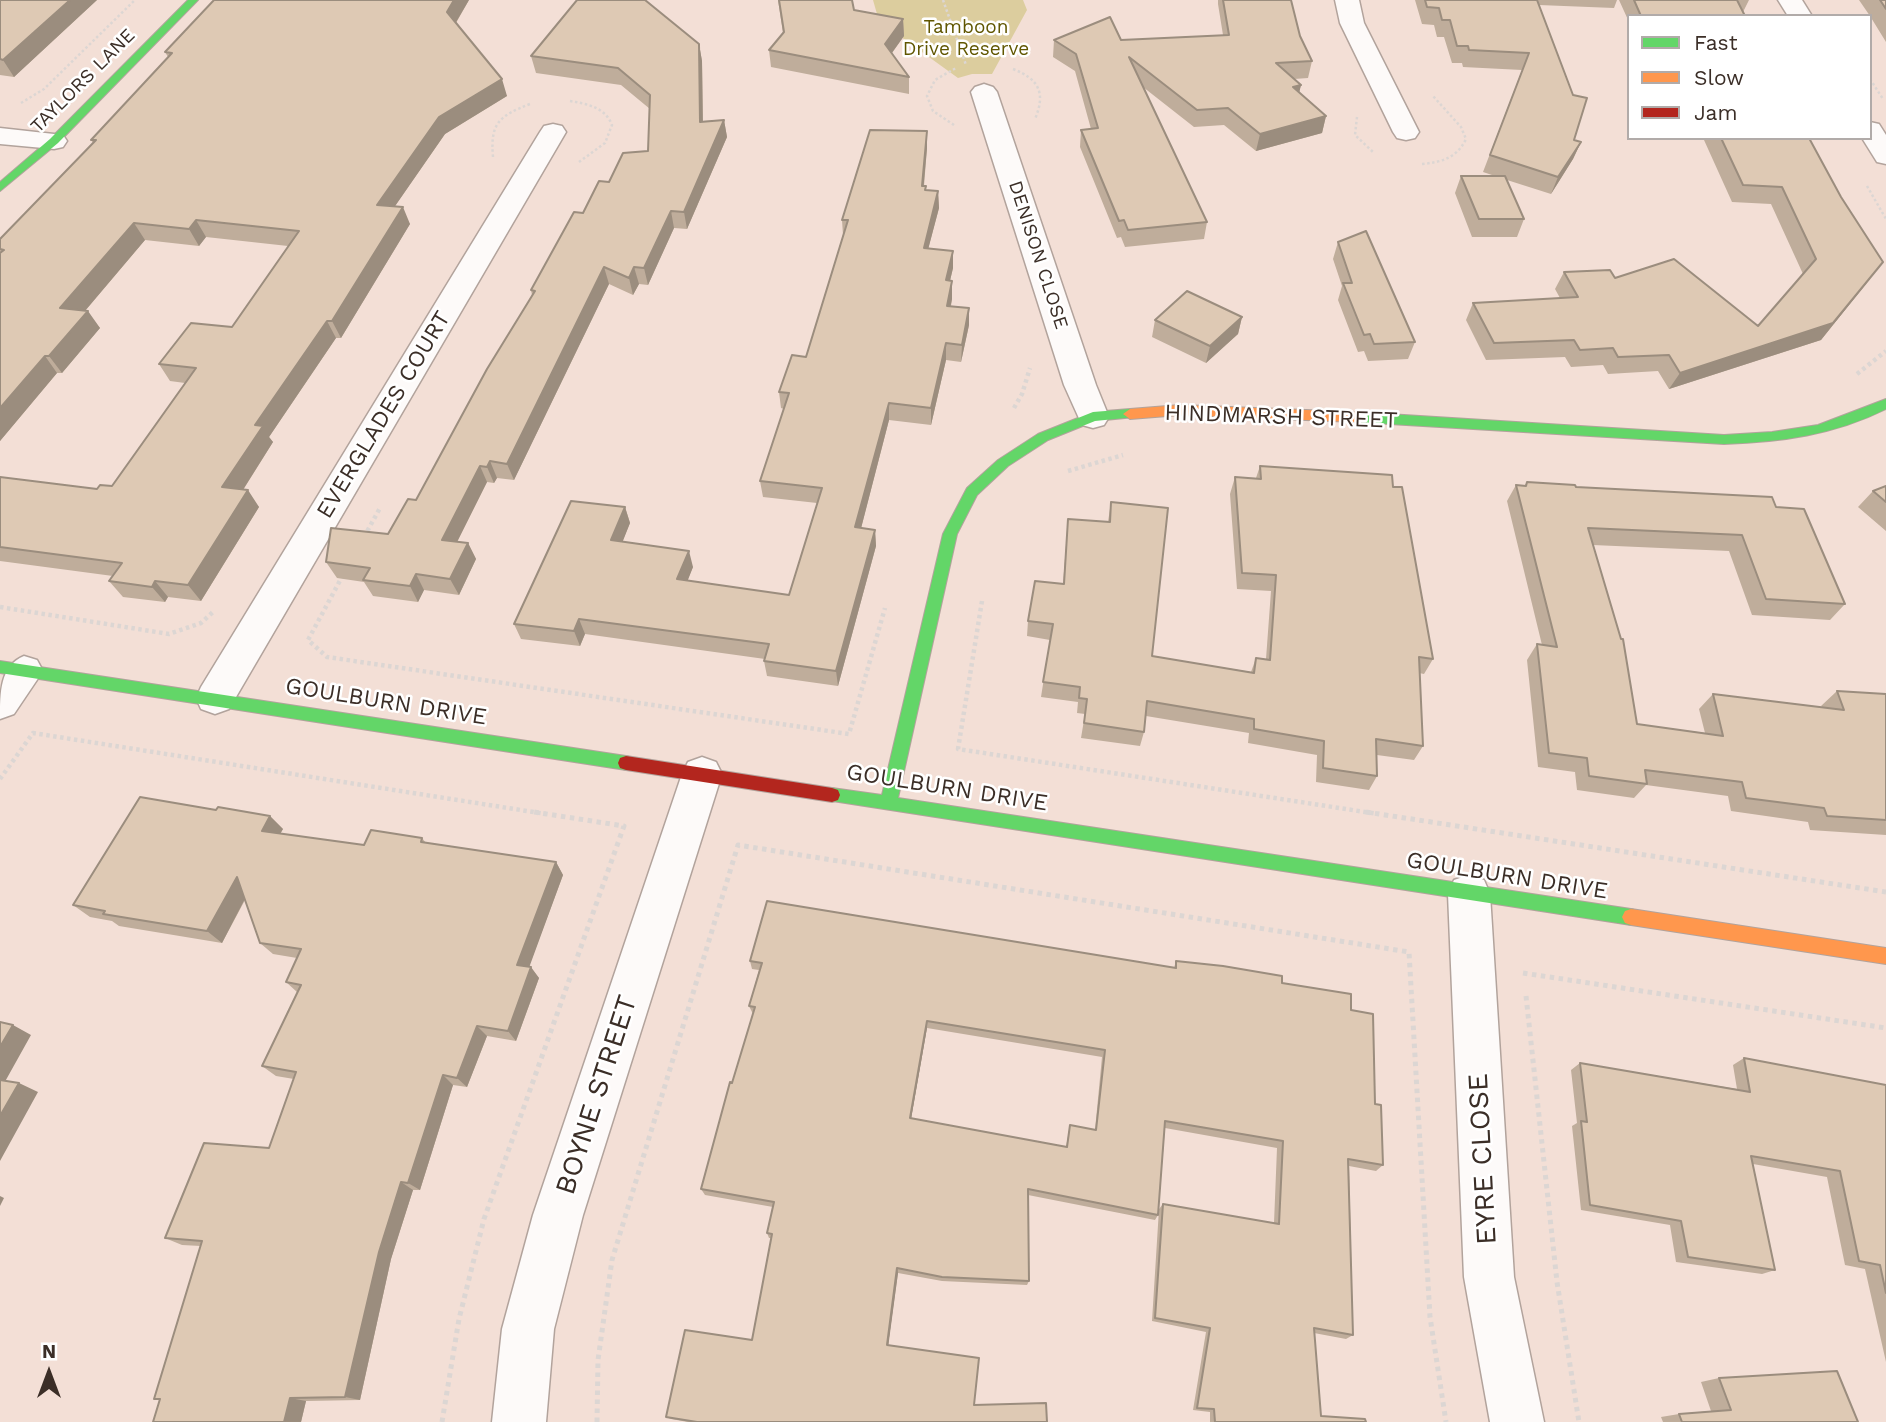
<!DOCTYPE html>
<style>
body{margin:0}
#map{position:relative;width:1886px;height:1422px;overflow:hidden;background:#f3dfd6;font-family:"Work Sans",sans-serif}
canvas{display:block}
.legend{position:absolute;left:1627px;top:14px;width:245px;height:126px;box-sizing:border-box;background:#fff;border:2px solid #b1aba9;margin:0;padding:9px 12px;list-style:none;font-size:21px;color:#3b2e27}
.legend li{display:flex;align-items:center;gap:14px;height:35px}
.legend b{width:35px;border:2px solid #b1aba9}
.north{position:absolute;left:14px;top:1338px;width:70px;height:70px;-webkit-text-stroke:5px #fff;paint-order:stroke;rotate:0deg;font-size:19px;font-weight:700;line-height:28px;text-align:center;color:#3b2e27}
.north::after{content:'';display:block;margin:auto;width:24px;height:32px;background:#3b2e27;clip-path:polygon(50% 0,100% 100%,50% 72%,0 100%)}
</style>
<div id="map">
<canvas width="1886" height="1422"></canvas>
<ul class="legend">
<li><b style="height:9px;background:#63d668"></b>Fast</li>
<li><b style="height:9px;background:#ff974d"></b>Slow</li>
<li><b style="height:9px;background:#b3261e"></b>Jam</li>
</ul>
<div class="north">N</div>
</div>
<script>
const ctx = document.querySelector('canvas').getContext('2d');
ctx.lineJoin = 'round';
function fillPath(path, color) { ctx.fillStyle = color; ctx.fill(path, 'evenodd'); }
function trace(path, color, width, dash) { ctx.strokeStyle = color; ctx.lineWidth = width; ctx.lineCap = dash ? 'butt' : 'round'; ctx.setLineDash(dash || []); ctx.stroke(path); }
function label(font, color, halo, rows, align = 'center') {
  ctx.font = font + ' "Work Sans",sans-serif'; ctx.lineWidth = 5; ctx.setLineDash([]); ctx.textBaseline = 'middle'; ctx.strokeStyle = halo; ctx.fillStyle = color; for (const [text, x, y, turn = 0] of rows) {
    ctx.save(); ctx.translate(x, y); ctx.rotate((+turn || 0) * Math.PI / 180); ctx.textAlign = isNaN(turn) ? turn : align; if (halo) ctx.strokeText(text, 0, 0); ctx.fillText(text, 0, 0); ctx.restore();
  }
}
fillPath(new Path2D(`
 M873,0H1023L1027,10L992,74H972L958,78L879,21Z`), '#dccd9e');
const street = new Path2D(`
 M1335,0H1359L1364,23L1419,132L1415,138L1406,140L1397,138L1393,132L1340,23Z
 M1778,0H1802L1812,16H1788Z
 M984,84L993,87L997,92L1096,385L1109,417L1104,425L1093,428L1082,425L1064,385L971,92L975,87Z
 M1870,122L1879,124L1886,135V164L1877,162L1862,138H1870Z
 M553,124L562,126L566,132L229,709L215,714L201,709L196,698L201,687L540,132L544,126Z
 M0,128L63,135L67,141L63,147L54,149L0,144Z
 M24,656L37,660L43,671L14,714L0,719C0,692 0,666 24,656Z
 M702,757L716,762L722,774L583,1215L554,1329L546,1422H492L502,1329L533,1215L682,774L688,762Z
 M1469,875L1484,880L1490,894L1514,1277L1544,1422H1490L1464,1277L1448,894L1454,880Z`);
const fast = new Path2D(`
 M188,0H198L58,143L0,191V182L50,139Z
 M1886,399V409C1834,435 1781,442 1724,444L1356,422L1349,417L1356,412L1724,435L1772,432L1818,425Z
 M1130,409L1137,414L1135,417L1095,421L1048,440L1008,466L977,495L957,534L898,798L1631,909L1637,911L1640,917L1637,923L1631,925L826,800L824,795L826,790L832,788L882,795L943,534L967,488L998,460L1038,434L1093,412Z
 M0,661L626,756L632,758L634,763L632,768L626,770L0,673Z`);
const slow = new Path2D(`
 M1180,405L1356,412L1363,417L1356,422L1180,415L1130,419L1123,414L1130,409Z
 M1631,909L1886,948V964L1631,925L1625,923L1622,917L1625,911Z`);
const jam = new Path2D(`
 M626,756L832,788L838,790L840,795L838,800L832,802L626,770L620,768L618,763L620,758Z`);
trace(street, '#b2a39c', 3);
trace(fast, '#b2a39c', 2);
trace(slow, '#b2a39c', 2);
trace(jam, '#b2a39c', 2);
trace(new Path2D(`
 M943,0L966,65
 M1013,69C1039,79 1046,93 1035,119
 M1870,79L1883,99
 M570,101C587,104 605,107 612,125L605,143L579,162
 M21,103L44,89L135,0
 M1357,117L1355,135L1373,152
 M954,125L933,111L927,96L935,80L956,68
 M493,157C490,123 499,116 530,104
 M1422,164C1442,162 1457,158 1466,139L1461,127L1433,96
 M1867,186L1886,219`), '#dcd6d3', 2.5, [2.5, 2.5]);
trace(new Path2D(`
 M1857,374L1886,351
 M1014,408L1022,394L1030,368
 M1068,471L1123,455
 M364,537L380,508
 M343,575L308,640L327,657L849,734L885,608
 M982,601L958,749L1378,814
 M0,607L169,634L201,623L214,611
 M0,779L33,733L546,814`), '#dcd6d3', 4.5, [3.5, 3.5]);
trace(new Path2D(`
 M1366,812L1886,892
 M1523,973L1886,1028
 M1526,996L1557,1282L1579,1422
 M442,1422L459,1319L484,1219L624,826L534,812
 M597,1422L598,1360L612,1260L738,845L1409,952L1430,1317L1446,1422`), '#dcd6d3', 5, [4.5, 4.5]);
fillPath(street, '#fdfaf9');
fillPath(fast, '#63d668');
fillPath(slow, '#ff974d');
fillPath(jam, '#b3261e');
fillPath(new Path2D(`
 M0,0H97L14,77L0,75Z
 M469,0L456,23L507,96L445,134L395,206L410,224L341,338H336L269,437L273,442L243,490L259,507L201,601L168,597L165,602L123,597L109,581L113,576L0,561V477L97,489L112,486L185,383L170,381L159,364L232,327L288,246L206,237L199,246L145,240L85,311L100,328L62,373H57L0,441V239L93,143L91,140L168,57L165,52Z
 M778,0H852L854,10L903,19L904,36L892,53L909,77V94L771,67L769,50L783,33Z
 M1218,0H1291L1300,36L1312,61L1308,78L1294,79L1301,85L1299,92L1326,116L1322,133L1256,151L1224,125L1194,127L1143,87L1207,222L1204,239L1125,247L1121,237L1117,238L1080,147L1081,130L1091,129L1075,71L1053,57L1054,40H1121L1223,35L1218,4Z
 M1415,0H1617L1614,8L1539,5L1574,140L1581,142L1573,159L1551,194L1507,180L1524,219L1517,237H1472L1455,193L1461,176H1495L1483,172L1522,70L1463,67L1462,63H1452L1444,37H1437L1434,25L1422,24Z
 M1619,0H1749L1743,12L1745,16H1629V22Z
 M1859,0H1886V42L1870,16Z
 M699,44L702,61L703,121L724,120L727,137L687,229L674,228L648,285L639,284L633,295L609,284L514,480L497,478L494,483L487,482L457,542L468,543L476,559L459,595L424,590L418,602L373,596L364,582L337,578L326,562L388,534L416,500L532,295L531,290L583,213L609,182L648,151L650,109L621,85L536,73L531,56Z
 M1692,138H1809L1870,279L1821,340L1669,389L1658,371L1608,374L1603,365L1571,367L1565,357L1486,360L1466,320L1473,303L1560,298L1555,289L1564,272L1615,278L1758,326L1803,274L1771,204L1732,202L1704,140L1693,139Z
 M927,148L924,186H926V190L938,191L939,208L928,249L953,268L950,281H952V299L951,306L969,308V325L961,362L946,360L931,425L889,420L861,528L875,530L876,546L838,686L767,676L764,661L765,659L585,634L580,646L521,639L514,624L625,507L630,523L622,542L693,567L687,581L789,595L817,503L763,497L760,481L784,409L781,408L779,392L806,357L843,235L842,220Z
 M1338,242L1415,342L1408,359L1368,361L1364,351L1358,352L1338,300L1342,286L1333,259Z
 M1242,317L1238,334L1206,363L1152,337L1155,320Z
 M1260,466L1393,487L1433,659L1424,674L1419,673L1423,746L1414,760L1377,755V776L1369,790L1316,782L1317,755L1248,743L1249,733L1146,716L1144,732L1140,746L1081,738L1085,714L1077,713L1078,702L1041,697L1050,640L1027,636L1028,621L1063,584L1068,519L1108,522L1111,502L1152,656L1251,672L1256,658L1266,659L1271,591L1237,589L1230,494L1235,477L1256,478Z
 M1527,482L1776,507L1845,604L1830,620L1752,615L1729,551L1593,545L1637,724L1705,733L1699,709L1713,694L1822,707L1821,706L1837,691L1886,694V835L1810,830L1808,822L1731,811L1728,796L1646,785L1634,798L1577,790L1575,772L1538,767L1527,660L1537,644L1542,645L1507,501L1516,485H1525Z
 M1886,486V531L1858,507L1873,491Z
 M216,810L270,816L283,829L280,834L364,845L422,838L426,843L556,862L563,875L529,966L539,978L516,1041L487,1036L467,1087L453,1085L420,1190H413L391,1259L360,1400L306,1401L301,1422H153L160,1400L154,1399L201,1246L182,1245L165,1238L269,1148L294,1079L276,1076L262,1066L297,992L286,982L297,958L273,954L260,943L245,900L222,943L119,926L112,921L90,917L73,905Z
 M750,961L1174,968L1176,961L1282,983L1351,1010L1375,1104L1383,1165L1376,1171L1349,1166L1353,1335L1346,1339L1314,1333L1321,1416L1366,1422H1210V1412L1193,1410L1206,1332L1152,1321L1159,1209L1163,1204L1274,1223L1277,1148L1165,1128L1158,1215L1155,1220L1028,1195L1029,1281L1027,1285L942,1281L898,1273L888,1345L974,1405L1047,1422H688L671,1419L666,1417L752,1340L771,1238H769L767,1233L773,1207L705,1195L701,1189L753,1014L749,1006L759,970L752,969ZM927,1028L1102,1057L1095,1130L1070,1125L1066,1147L911,1119Z
 M1744,1058L1886,1085V1362L1865,1269L1845,1265L1827,1177L1753,1164L1775,1270L1762,1274L1676,1262L1670,1225L1581,1210L1572,1126L1577,1123L1571,1070L1580,1063L1737,1089L1733,1065Z
 M1719,1378L1858,1422H1663L1661,1417L1679,1414L1711,1411L1701,1382Z`), '#bfad9b');
fillPath(new Path2D(`
 M70,0H97L14,77L3,60Z
 M454,0H469L452,29L447,12Z
 M903,19L904,36L886,61L885,44Z
 M699,44L702,61L703,139L700,122Z
 M502,79L507,96L445,134L384,222L377,205L439,117Z
 M1301,85L1297,102L1293,87Z
 M1326,116L1322,133L1256,151L1260,134Z
 M724,120L727,137L687,229L684,212Z
 M927,131V148L922,203V186Z
 M1581,142L1573,159L1551,194L1558,177Z
 M938,191L939,208L924,265V248Z
 M403,207L410,224L341,338L332,321Z
 M671,211L674,228L648,285L644,268Z
 M196,220L206,237L199,246L189,229Z
 M134,223L145,240L73,325L60,308Z
 M953,251V268L946,297V280Z
 M1883,262L1821,340L1669,389L1680,373Z
 M604,267L609,284L514,480L507,464Z
 M634,267L639,284L633,295L629,278Z
 M952,281V299L947,323V306Z
 M969,308V325L961,362L962,345Z
 M88,311L100,328L62,373L49,356Z
 M1242,317L1238,334L1206,363L1210,346Z
 M327,321L336,338L269,437L273,442L234,504L222,487L255,425Z
 M946,343V360L931,425V408Z
 M45,356L57,373L0,441V408Z
 M889,403V420L857,544L855,527Z
 M490,461L497,478L494,483L487,467Z
 M480,466L487,482L450,556L442,540Z
 M248,490L259,507L201,601L188,585Z
 M625,507L630,523L617,556L611,540Z
 M875,530L876,546L838,686L836,671Z
 M468,543L476,559L459,595L450,579Z
 M689,551L693,567L682,595L677,579Z
 M416,574L424,590L418,602L410,586Z
 M155,581L168,597L165,602L152,587Z
 M579,619L585,634L580,646L574,631Z
 M270,816L283,829L274,844L262,831Z
 M556,862L563,875L526,976L517,965Z
 M237,877L250,889L222,943L207,931Z
 M531,967L539,978L516,1041L508,1031Z
 M927,1021V1028L910,1125V1118Z
 M13,1025L31,1035L2,1087L0,1086V1047Z
 M477,1026L487,1036L467,1087L457,1078Z
 M443,1075L453,1085L420,1190L408,1183Z
 M19,1083L38,1092L0,1161V1116Z
 M401,1182L413,1190L391,1259L360,1400L345,1397L379,1252Z
 M0,1196L4,1198L0,1206Z
 M897,1268L898,1273L888,1348L887,1345Z
 M290,1398L306,1401L301,1422H284Z`), '#9b8d7e');
const building = new Path2D(`
 M0,0H70L3,60L0,59Z
 M214,0H454L447,12L502,79L439,117L377,205L403,207L332,321H327L255,425L263,426L222,487L248,490L188,585L155,581L152,587L109,581L122,563L0,547V477L97,489L100,485L112,486L196,368L159,364L191,323L232,327L299,231L196,220L189,229L134,223L60,308L88,311L49,356H45L0,408V253L4,250L0,249V239L96,140H91L172,53L165,52Z
 M577,0H645L699,44L700,122L724,120L684,212L671,211L644,268L634,267L629,278L604,267L507,464L490,461L487,467L480,466L442,540L468,543L450,579L416,574L410,586L363,580L370,568L326,562L331,528L388,534L408,499L416,500L487,369L535,291L531,290L574,212L583,213L599,181L609,182L623,153L648,151L650,95L618,68L531,56Z
 M779,0H852L854,10L903,19L885,44L909,77L769,50L784,32Z
 M1223,0H1291L1300,36L1312,61L1276,63L1301,85L1293,87L1326,116L1260,134L1228,108L1197,110L1129,57L1207,222L1128,230L1124,220L1119,221L1081,130L1098,128L1076,54L1054,40L1110,17L1121,40L1229,35Z
 M1425,0H1537L1573,95L1587,98L1574,140L1581,142L1558,177L1490,155L1529,53L1469,50L1468,46H1457L1450,20H1442L1439,8L1427,7Z
 M1634,0H1737L1745,16H1641Z
 M1880,0H1886V9Z
 M870,130L927,131L922,186H926L925,190L938,191L924,248L953,251L946,280L952,281L947,306L969,308L962,345L946,343L931,408L889,403L855,527L875,530L836,671L764,661L769,644L579,619L574,631L514,624L571,501L625,507L611,540L689,551L677,579L789,595L822,488L760,481L789,393L779,392L792,355L806,357L848,220H842Z
 M1721,138H1809L1841,197L1883,262L1833,323L1680,373L1669,355L1618,357L1613,348L1580,350L1574,340L1494,343L1473,303L1578,297L1564,272L1610,270L1615,278L1674,259L1758,326L1816,259L1782,187L1743,185Z
 M1461,176H1505L1524,219H1479Z
 M1366,231L1415,342L1374,344L1370,334L1364,335L1343,283H1352L1338,242Z
 M1187,291L1242,317L1210,346L1155,320Z
 M1260,466L1392,475L1393,487H1402L1433,659L1419,657L1423,746L1376,739L1377,776L1323,768L1324,741L1254,729V719L1147,701L1144,732L1084,723L1087,699L1079,698L1080,687L1043,682L1053,624L1028,621L1035,581L1064,584L1068,519L1110,522L1111,502L1168,508L1152,656L1254,673L1256,658L1270,660L1276,575L1242,573L1235,477L1261,479Z
 M1527,482L1575,485L1576,487L1772,497L1776,507L1804,509L1845,604L1766,599L1742,535L1588,528L1621,639H1623L1637,724L1723,736L1713,694L1844,710L1837,691L1886,694V820L1827,816L1824,808L1746,798L1742,782L1645,770L1647,784L1589,776L1587,758L1549,753L1537,644L1557,647L1516,485L1526,486Z
 M1886,486V502L1873,491Z
 M140,797L216,810L218,807L270,816L262,831L364,845L371,830L422,838L421,842L556,862L517,965L531,967L508,1031L477,1026L457,1078L443,1075L408,1183L401,1182L379,1252L345,1397L290,1398L284,1422H153L160,1399H154L202,1241L165,1238L204,1143L269,1148L296,1072L262,1066L301,985L286,982L301,949L260,943L237,877L207,931L103,914L105,911L73,905Z
 M767,901L1176,968V961L1223,966L1282,976V983L1351,994V1010L1373,1014L1375,1104L1381,1105L1383,1165L1348,1159L1353,1335L1314,1328L1321,1416L1365,1419L1366,1422H1215L1214,1409L1197,1408L1210,1328L1155,1318L1163,1204L1279,1224L1283,1141L1165,1121L1158,1215L1028,1189L1029,1281L942,1277L897,1268L887,1345L979,1358L974,1405L1046,1403L1047,1422H697L666,1417L685,1330L752,1340L772,1234L767,1233L774,1202L701,1189L730,1082L732,1083L755,1007L749,1006L762,963L750,961ZM927,1021L1105,1050L1096,1130L1070,1125L1067,1147L910,1118Z
 M0,1022L13,1025L0,1047Z
 M1744,1058L1886,1085V1293L1880,1265L1859,1261L1840,1171L1751,1156L1775,1270L1688,1257L1681,1221L1590,1205L1581,1121L1587,1122L1580,1063L1750,1092Z
 M0,1080L19,1083L0,1116Z
 M1837,1371L1858,1422H1682L1679,1414L1731,1410L1719,1378Z`);
fillPath(building, '#dec9b4');
trace(building, '#9b8d7e', 2);
label('19px', '#605600', '#fff', [
 ["Tamboon",966,27],
 ["Drive Reserve",966,49]
]);
label('19px', '#3b2e27', '#fff', [
 ["TAYLORS LANE",83,81,-45],
 ["DENISON CLOSE",1038,255,72]
]);
label('23px', '#3b2e27', '#fff', [
 ["EVERGLADES COURT",384,415,-59],
 ["HINDMARSH STREET",1281,417,2],
 ["GOULBURN DRIVE",386,702,9],
 ["GOULBURN DRIVE",947,788,9],
 ["GOULBURN DRIVE",1507,876,9]
]);
label('28px', '#3b2e27', '#fff', [
 ["BOYNE STREET",597,1095,-72],
 ["EYRE CLOSE",1483,1159,-93]
]);
</script>
